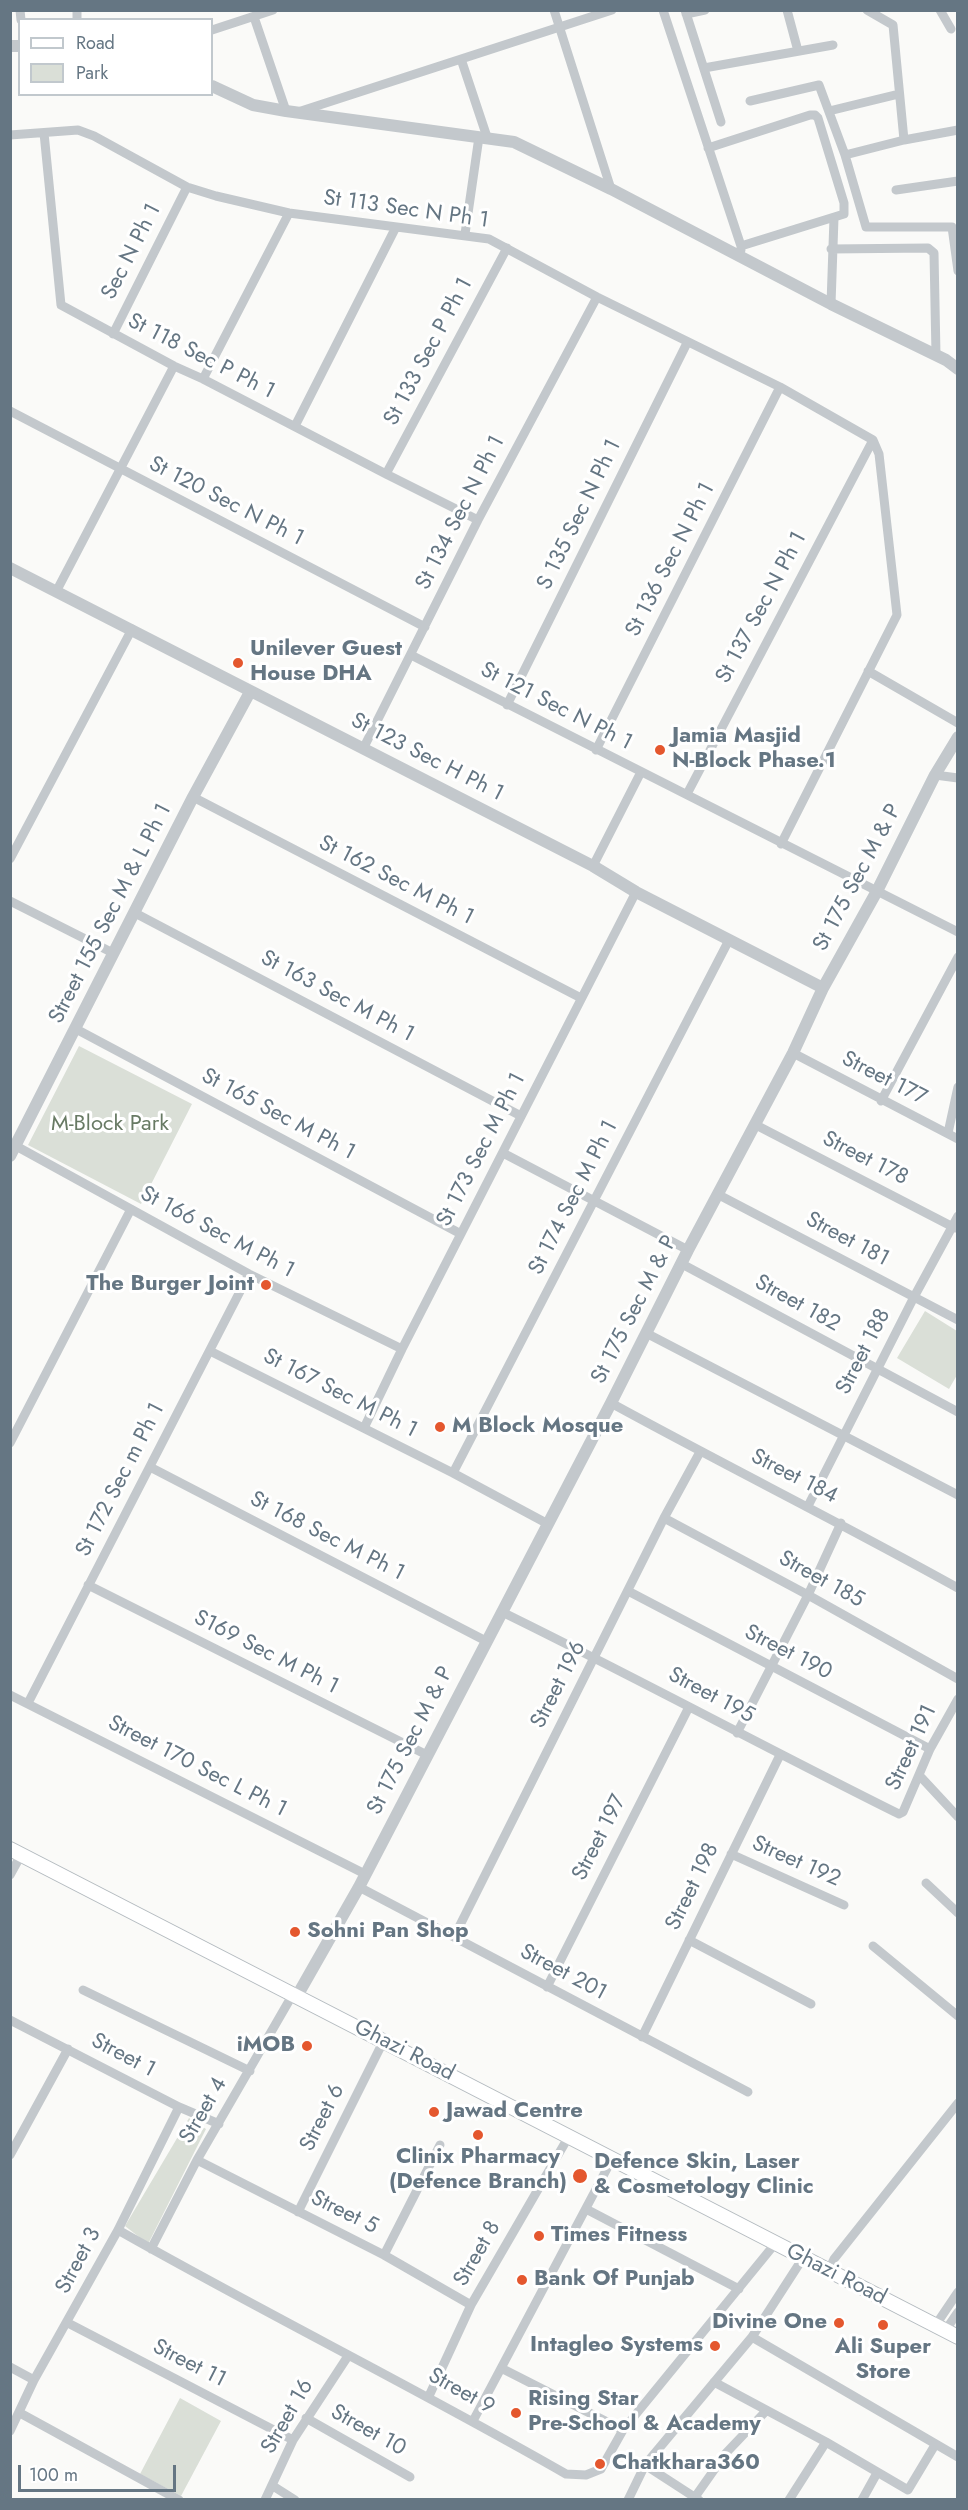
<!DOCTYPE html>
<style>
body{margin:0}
#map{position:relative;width:968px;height:2510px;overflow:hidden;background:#fafaf8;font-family:Jost,sans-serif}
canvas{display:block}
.frame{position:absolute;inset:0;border:12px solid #657683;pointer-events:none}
.legend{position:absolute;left:18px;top:18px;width:195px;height:78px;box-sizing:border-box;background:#fff;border:2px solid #c1c8cd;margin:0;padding:8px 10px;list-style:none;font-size:18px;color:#657683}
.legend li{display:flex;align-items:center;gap:12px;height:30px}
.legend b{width:30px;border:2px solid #c1c8cd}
.scale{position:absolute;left:18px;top:2465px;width:158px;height:27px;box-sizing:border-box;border:3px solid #657683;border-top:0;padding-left:8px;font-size:18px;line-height:21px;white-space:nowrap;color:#657683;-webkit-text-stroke:4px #fff;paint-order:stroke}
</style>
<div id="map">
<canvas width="968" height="2510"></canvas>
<div class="frame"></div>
<ul class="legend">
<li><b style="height:8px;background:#fff"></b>Road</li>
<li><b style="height:16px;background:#dadfd7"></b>Park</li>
</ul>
<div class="scale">100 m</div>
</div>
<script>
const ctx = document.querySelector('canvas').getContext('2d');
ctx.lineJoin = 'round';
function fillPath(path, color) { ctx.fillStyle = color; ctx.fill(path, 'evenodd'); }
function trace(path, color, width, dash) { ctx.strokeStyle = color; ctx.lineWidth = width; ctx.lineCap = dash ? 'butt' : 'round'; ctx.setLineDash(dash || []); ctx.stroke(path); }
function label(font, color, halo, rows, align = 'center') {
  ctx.font = font + ' Jost,sans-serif'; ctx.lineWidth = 6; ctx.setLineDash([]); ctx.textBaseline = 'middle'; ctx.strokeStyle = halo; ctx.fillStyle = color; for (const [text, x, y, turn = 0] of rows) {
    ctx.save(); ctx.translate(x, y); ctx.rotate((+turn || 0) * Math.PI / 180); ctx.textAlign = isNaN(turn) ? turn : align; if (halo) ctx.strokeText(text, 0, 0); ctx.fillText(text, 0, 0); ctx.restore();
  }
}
fillPath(new Path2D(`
 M79,1046L192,1104L141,1204L28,1145Z
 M925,1311L957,1331V1375L949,1389L897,1358Z
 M189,2118L206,2129L148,2244L125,2226Z
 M180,2398L221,2421L181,2496L140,2474Z`), '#dadfd7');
const secondary = new Path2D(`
 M10,1849L958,2337`);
trace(secondary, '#b3babf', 16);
trace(new Path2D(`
 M20,10L21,20
 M554,10L611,189
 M663,10L741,246V250
 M685,10L721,122
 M787,10L798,51
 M940,10L951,29
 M686,14L705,10
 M254,17L286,111
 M77,20V10
 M212,30L273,10
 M461,59L487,137
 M704,68L833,45
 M750,101L819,85L845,155L904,140L893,25L867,10
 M829,111L899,94
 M298,112L612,10
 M44,133L61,305L174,366L203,379L386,474L478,520
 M10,135L78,130L94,136L187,187L216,196L289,213L489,239L597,297L780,387L873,440
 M904,140L958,130
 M708,148L810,115H815L818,118L844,203V214L741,246
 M845,155L866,227H952L958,271
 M896,190L958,181
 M465,234L479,137
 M831,249L928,248L934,253L936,355
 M831,304L834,218
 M113,334L187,187
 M203,379L289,213
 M10,411L425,627
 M295,426L396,227
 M386,474L507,248
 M57,590L174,366
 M411,655L958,932
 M868,671L958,723
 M507,705L687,343
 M363,749L478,520L597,297
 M596,750L780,387
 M935,775L958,778
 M687,794L873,440
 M193,797L581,998
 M781,844L897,615L879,454L873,440
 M10,859L132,629
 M593,866L641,772
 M10,901L113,953
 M135,913L521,1116
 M76,1029L461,1234
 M793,1053L958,1139
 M881,1101L958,957
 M754,1124L955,1228
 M948,1133L958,1087
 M16,1146L249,1274L402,1349
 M503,1153L688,1250
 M719,1195L958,1320
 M682,1264L958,1412
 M646,1333L958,1495
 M210,1351L453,1473L548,1524
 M611,1403C726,1466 843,1524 958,1588
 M364,1428L402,1349L636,892
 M10,1443L131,1209
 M150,1467L486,1641
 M453,1473L729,940
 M808,1506L914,1297L958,1216
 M664,1518L808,1595L958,1679
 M88,1585L427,1755
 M628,1591L930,1749
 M502,1612C635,1677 766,1748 899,1814L903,1812L930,1749L958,1699
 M10,1695L365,1874
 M28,1703L249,1274
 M737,1733L808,1595L841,1523
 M919,1775L958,1817
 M731,1854L844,1905
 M10,1875L21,1855
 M926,1883L958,1913
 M359,1887L748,2092
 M454,1937L664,1518L700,1452
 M689,1940L811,2004
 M873,1946L958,2016
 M547,1987L689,1707
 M83,1990L250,2071
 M10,2020L179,2107L219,2124
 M642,2037L780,1755
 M10,2155L68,2049
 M197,2160L384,2255L471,2305
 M586,2209L739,2289
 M298,2212L384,2040
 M118,2230C266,2314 418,2389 566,2474L586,2475L601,2469L623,2430L774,2245
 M151,2249L197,2160L293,1994
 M384,2255L440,2145
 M829,2270L834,2259L958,2103
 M68,2323L293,2440
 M935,2326L958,2292
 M945,2331L958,2312
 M752,2337L958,2457
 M10,2367L34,2380
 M503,2369L623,2430
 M714,2382L826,2442L908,2490L935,2445
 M429,2396L471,2305L569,2136
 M20,2413L179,2500
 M306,2418L410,2477
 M473,2421L611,2161
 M10,2431L34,2380L118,2230L179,2107
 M645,2465L699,2500
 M273,2486L295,2500
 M695,2497L726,2453L766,2411
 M265,2500L293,2440L348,2356
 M628,2500L645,2465L752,2337L803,2258
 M789,2500L826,2442
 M862,2500L877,2473`), '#c3c8cc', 9);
trace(new Path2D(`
 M10,46H20
 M212,86L253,105L286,111L514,142L611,189L831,304L946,360L958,369
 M10,568L593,866L636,892L823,988
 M10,1156L193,797L250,692
 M297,1996L359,1887L611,1403L688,1250L793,1053L823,988L877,891L935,775L958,737`), '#c3c8cc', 12);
trace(secondary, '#fff', 14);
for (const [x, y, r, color] of [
 [238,663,6,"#e4572e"],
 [660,750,6,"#e4572e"],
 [266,1285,6,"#e4572e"],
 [440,1427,6,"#e4572e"],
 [295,1932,6,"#e4572e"],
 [307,2046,6,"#e4572e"],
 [434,2112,6,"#e4572e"],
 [478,2135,6,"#e4572e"],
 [580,2176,8,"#e4572e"],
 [539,2236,6,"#e4572e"],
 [522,2280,6,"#e4572e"],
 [839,2323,6,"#e4572e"],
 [883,2325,6,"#e4572e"],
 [715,2346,6,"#e4572e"],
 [516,2413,6,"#e4572e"],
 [600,2464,6,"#e4572e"]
]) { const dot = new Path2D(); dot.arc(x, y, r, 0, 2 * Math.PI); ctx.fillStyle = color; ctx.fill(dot); trace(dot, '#fff', 2); }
label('22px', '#657683', '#fff', [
 ["St 113 Sec N Ph 1",406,210,8],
 ["Sec N Ph 1",132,252,-63],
 ["St 133 Sec P Ph 1",429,352,-62],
 ["St 118 Sec P Ph 1",201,357,27],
 ["St 120 Sec N Ph 1",226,502,27],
 ["St 134 Sec N Ph 1",461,513,-63],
 ["S 135 Sec N Ph 1",580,515,-64],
 ["St 136 Sec N Ph 1",671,560,-63],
 ["St 137 Sec N Ph 1",762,608,-62],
 ["St 121 Sec N Ph 1",556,707,27],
 ["St 123 Sec H Ph 1",427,758,27],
 ["St 175 Sec M & P",858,878,-62],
 ["St 162 Sec M Ph 1",396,881,27],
 ["Street 155 Sec M & L Ph 1",111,914,-63],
 ["St 163 Sec M Ph 1",337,997,28],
 ["Street 177",884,1079,27],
 ["St 165 Sec M Ph 1",278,1115,28],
 ["St 173 Sec M Ph 1",482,1150,-63],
 ["Street 178",865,1159,27],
 ["St 174 Sec M Ph 1",574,1198,-63],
 ["St 166 Sec M Ph 1",217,1233,28],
 ["Street 181",847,1240,28],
 ["Street 182",797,1304,29],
 ["St 175 Sec M & P",635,1310,-63],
 ["Street 188",864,1352,-63],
 ["St 167 Sec M Ph 1",340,1394,27],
 ["Street 184",794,1477,27],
 ["St 172 Sec m Ph 1",121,1480,-63],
 ["St 168 Sec M Ph 1",327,1537,27],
 ["Street 185",821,1580,29],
 ["S169 Sec M Ph 1",266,1653,27],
 ["Street 190",788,1653,27],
 ["Street 196",559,1685,-63],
 ["Street 195",711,1696,28],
 ["St 175 Sec M & P",411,1741,-63],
 ["Street 191",912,1748,-65],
 ["Street 170 Sec L Ph 1",197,1767,27],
 ["Street 197",600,1838,-63],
 ["Street 192",796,1862,24],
 ["Street 198",693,1887,-64],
 ["Street 201",563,1973,28],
 ["Ghazi Road",404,2051,27],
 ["Street 1",123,2056,28],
 ["Street 4",204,2111,-60],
 ["Street 6",323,2118,-63],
 ["Street 5",344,2213,26],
 ["Street 8",478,2254,-60],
 ["Street 3",79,2261,-62],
 ["Ghazi Road",836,2275,27],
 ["Street 11",189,2364,27],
 ["Street 9",461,2392,29],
 ["Street 16",288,2417,-60],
 ["Street 10",368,2431,29]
]);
label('bold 22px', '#657683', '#fff', [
 ["Unilever Guest",250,650],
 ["House DHA",250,675],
 ["Jamia Masjid",672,737],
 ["N-Block Phase.1",672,762],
 ["The Burger Joint",254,1285,"right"],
 ["M Block Mosque",452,1427],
 ["Sohni Pan Shop",307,1932],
 ["iMOB",295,2046,"right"],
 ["Jawad Centre",446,2112],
 ["Clinix Pharmacy",478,2158,"center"],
 ["(Defence Branch)",478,2183,"center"],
 ["Defence Skin, Laser",594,2163],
 ["& Cosmetology Clinic",594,2188],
 ["Times Fitness",551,2236],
 ["Bank Of Punjab",534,2280],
 ["Divine One",827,2323,"right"],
 ["Intagleo Systems",703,2346,"right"],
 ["Ali Super",883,2348,"center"],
 ["Store",883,2373,"center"],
 ["Rising Star",528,2400],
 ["Pre-School & Academy",528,2425],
 ["Chatkhara360",612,2464]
], 'left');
label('22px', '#687a64', '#fff', [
 ["M-Block Park",110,1125]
]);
</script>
